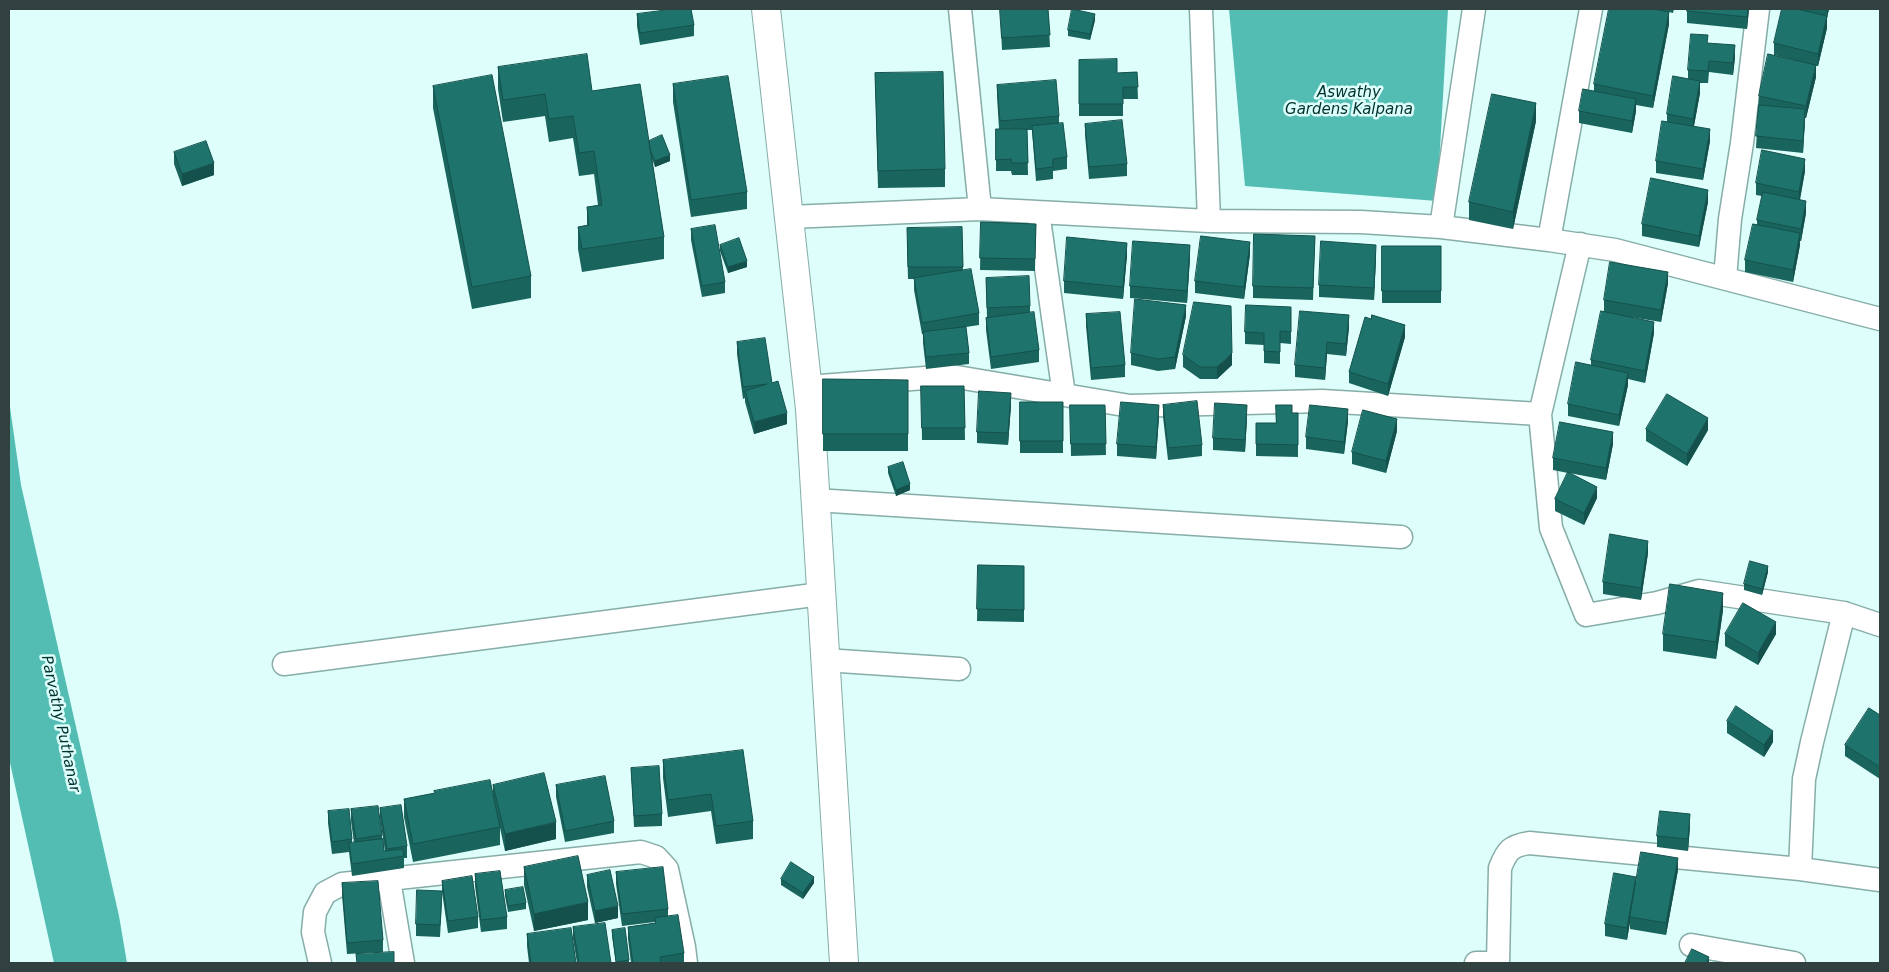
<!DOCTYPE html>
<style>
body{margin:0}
#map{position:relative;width:1889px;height:972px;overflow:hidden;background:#ddfefa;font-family:"DejaVu Sans",sans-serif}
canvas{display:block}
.frame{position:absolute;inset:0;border:10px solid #30413f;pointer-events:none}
</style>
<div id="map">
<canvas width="1889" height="972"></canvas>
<div class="frame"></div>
</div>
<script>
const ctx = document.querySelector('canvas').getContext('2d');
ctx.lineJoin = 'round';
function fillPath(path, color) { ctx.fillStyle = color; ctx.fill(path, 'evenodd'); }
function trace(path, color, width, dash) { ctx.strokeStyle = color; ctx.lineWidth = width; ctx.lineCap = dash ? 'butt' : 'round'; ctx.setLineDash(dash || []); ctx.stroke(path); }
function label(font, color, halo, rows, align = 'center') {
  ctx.font = font + ' "DejaVu Sans",sans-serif'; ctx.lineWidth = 5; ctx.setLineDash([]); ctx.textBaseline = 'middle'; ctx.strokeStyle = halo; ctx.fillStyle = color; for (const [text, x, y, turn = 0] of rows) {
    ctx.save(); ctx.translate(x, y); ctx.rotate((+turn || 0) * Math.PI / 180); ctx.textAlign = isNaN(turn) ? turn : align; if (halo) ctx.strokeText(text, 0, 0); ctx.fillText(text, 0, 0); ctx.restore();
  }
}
fillPath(new Path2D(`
 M1229,9H1448L1437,201L1245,186Z
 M9,400L21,485L119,916L127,963H54L9,758Z`), '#53bdb3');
const minor = new Path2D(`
 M1201,9L1209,221
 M980,209L1209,221L1361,222L1441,227L1549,240L1615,250L1880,319
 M1038,212L1064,395
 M789,217L980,209L960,9
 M1441,227L1474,9
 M1549,240L1591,9
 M1725,278L1730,219L1742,143L1758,9
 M807,387L951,376L1130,406L1322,401L1540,414L1580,244
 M1540,414L1551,528L1586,615L1657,603L1699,591L1844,613L1880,625
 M815,500L1401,537
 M825,660L959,669
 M284,664L821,594
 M1800,869L1804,779L1812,742L1844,613
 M389,880L403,963
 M1691,945L1794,963
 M320,963L313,932L315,912L325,893L342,884L641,852L656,857L667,869L684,947L686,963
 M1476,963H1498
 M1498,963L1500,868C1507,850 1511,846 1529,843L1800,869L1880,880`);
const tertiary = new Path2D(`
 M766,9L810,409L844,963`);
trace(minor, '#86ada8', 25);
trace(tertiary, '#86ada8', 30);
trace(minor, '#fff', 22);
trace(tertiary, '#fff', 28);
fillPath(new Path2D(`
 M1000,9H1048L1050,47L1002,50Z
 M1653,9H1674L1673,13L1669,12V24L1653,108L1636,105V111L1632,133L1579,123V111L1594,91V84Z
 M1687,9H1749L1747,29L1687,23Z
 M1782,9H1829L1827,18V28L1818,66H1816V77L1806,118H1805L1803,153L1756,148L1759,96L1794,60L1774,55V43Z
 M637,14L694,25V36L640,45L637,26Z
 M1095,20L1090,40L1068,36V30Z
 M1708,43L1735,57L1733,75L1709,72L1708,83H1700V93L1694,126L1710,141L1703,180L1656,173V161L1667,122V114L1688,79V70Z
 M1079,60L1117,73L1137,72L1138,99H1123V116H1079Z
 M498,67L592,91L670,161L655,167L652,159L664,237V259L582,272L578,249V227L587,225V207L598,205L594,174L579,176L573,138L549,142L545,116L503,122L498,89Z
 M875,73L945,169V187L878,188Z
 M673,84L747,192V209L691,217L673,102Z
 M997,85L1059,116V123L1067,157V169L1053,171V179L1036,181L1032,130H1027L1028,175H1012L1011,171H996V129H999L997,96Z
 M433,86L531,276V298L472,309L433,108Z
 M1536,121L1513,229L1469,220V202Z
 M1085,124L1127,164V176L1089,179L1085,135Z
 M174,152L214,175L182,186L174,164Z
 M1805,171L1800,200L1806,213L1801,241H1800V245L1793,282L1745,272V260L1757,224V220L1762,196L1756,195V183Z
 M1708,202L1699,247L1642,236V224Z
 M981,222L1036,224L1035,271L980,270Z
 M962,227L963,270L979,313V325L966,327L969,353V364L926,369L923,343V334H922L914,290V279H908L907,240Z
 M691,229L725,282V293L702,297L691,240Z
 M1315,236L1313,300L1253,298V286Z
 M720,245L747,267L728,273L720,251Z
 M1382,246H1441V303H1382Z
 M1250,254L1244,299L1195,293V281Z
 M1127,255L1123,299L1064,293V281Z
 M1376,256L1374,300L1319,297V285Z
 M1190,257L1187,303L1130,298V286Z
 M986,278L1030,306V313L1039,350V362L991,369L986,330V318H987Z
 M1668,283L1661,322L1630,317L1654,333L1645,383L1628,379V385L1619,426L1568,416V404L1591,365V360L1604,311V300Z
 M1291,307V344L1280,343V364L1264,363V345L1245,344V332Z
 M1086,314L1125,365V377L1091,380L1086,326Z
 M1186,316L1175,369L1158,371L1131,365V353Z
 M1371,319L1405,337L1388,396L1349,383V372Z
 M1349,327L1346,356L1327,354L1325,380L1295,377V365Z
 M737,342L772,383L787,424L754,434L745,402V398L743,399L737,354Z
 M1183,355L1232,365L1217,379H1200L1183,367Z
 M823,379L908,380V451H823Z
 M921,386H964L965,440H922Z
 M1020,402H1063V453H1020Z
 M1011,405L1008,445L977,443V432Z
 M1070,405H1105L1106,455L1071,456Z
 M1163,405L1202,445V456L1168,460L1163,417Z
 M1292,413H1298V457L1256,456V423H1276Z
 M1159,416L1156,459L1117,456V444Z
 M1247,417L1245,452L1213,450V438Z
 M1348,421L1344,454L1306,449V437Z
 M1646,429L1708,430L1687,466L1646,441Z
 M1397,431L1386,473L1352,464V452Z
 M1613,444L1606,480L1569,473L1597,498L1584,525L1555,511V499L1568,473L1553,470V458Z
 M888,467L910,490L896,496L888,473Z
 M1648,553L1641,600L1603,594V582Z
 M978,565L1024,566V622L977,621Z
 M1768,572L1762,595L1744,590V584Z
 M1723,610L1716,659L1663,651V634Z
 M1725,634H1776L1758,665L1725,646Z
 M1880,715V779L1845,756V745Z
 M1727,721L1773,742L1764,757L1727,733Z
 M663,760L753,821V839L716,844L711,811L668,817L663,778Z
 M631,768L662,814V826L634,827Z
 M493,785L556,839L505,851L500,828V845L413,862L404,817V799L493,798Z
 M556,785L614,821V833L565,842L556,797Z
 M380,808L407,846V858H404V868L352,876L349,852L332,854L328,823V811L352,839V843H354L351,821V809L382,835V839L384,851H385L380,819Z
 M1690,826L1688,851L1657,847V836Z
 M524,867L588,920L534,931L524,885Z
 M1678,870L1666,935L1630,929V922L1627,940L1605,936V924L1636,883Z
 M616,872L668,909V916L684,953V963H631L628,939V927L655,923V922L622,926L616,884Z
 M475,874L507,917V929L481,932L475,886Z
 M587,875L618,918L595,923L587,887Z
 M781,879L814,883L803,899L781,885Z
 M442,881L478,917V928L448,933L442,892Z
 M342,883L383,940V952L347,954L342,895Z
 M505,890L526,903V909L508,912L505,896Z
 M442,902L440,937L416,936V924Z
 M573,927L611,963H577L573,939Z
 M612,930L629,960V963H616L612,936Z
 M527,934L576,963H529L527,946Z`), '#1a645e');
fillPath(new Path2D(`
 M1748,9H1749L1747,29V17Z
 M1827,9H1829L1827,18V28L1818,66V54L1827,17Z
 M1669,12V24L1653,108V96Z
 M1095,14V20L1090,40V34Z
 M1735,45V57L1733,75V63Z
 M1816,65V77L1806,118V106Z
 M1700,81V93L1693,131V119Z
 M1636,99V111L1632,133V121Z
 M1536,103V121L1513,229V212Z
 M1805,109V121L1803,153V141Z
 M1710,129V141L1703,180V169Z
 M670,155V161L655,167V161Z
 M1805,159V171L1799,203V192Z
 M214,163V175L182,186V174Z
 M1708,190V202L1699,247V236Z
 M1806,201V213L1801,241V229Z
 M1800,233V245L1793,282V270Z
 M1250,242V254L1244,299V287Z
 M1127,243V255L1123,299V287Z
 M1190,245V257L1187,303V291Z
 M1376,245V256L1374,300V288Z
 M747,261V267L728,273V267Z
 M1668,272V283L1661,322V310Z
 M1186,305V316L1175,369V357Z
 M1349,315V327L1346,356V344Z
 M1654,322V333L1645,383V371Z
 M1405,325V337L1388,396V384Z
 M1327,342V354L1325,380V368Z
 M1232,353V365L1217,379V367Z
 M1628,373V385L1619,426V415Z
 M1011,393V405L1008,445V433Z
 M1159,405V416L1156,459V447Z
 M1247,405V417L1245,452V440Z
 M1348,409V421L1344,454V442Z
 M787,413V424L754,434V422Z
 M1708,418V430L1687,466V454Z
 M1397,419V431L1386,473V461Z
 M1613,432V444L1606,480V468Z
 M910,484V490L896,496V490Z
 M1597,487V498L1584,525V513Z
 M1648,541V553L1641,600V588Z
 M1768,566V572L1762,595V589Z
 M1723,593V610L1716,659V642Z
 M1776,622V634L1758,665V653Z
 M1773,731V742L1764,757V745Z
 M1690,814V826L1688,851V839Z
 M556,822V839L505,851V834Z
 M1678,858V870L1666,935V923Z
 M814,877V883L803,899V893Z
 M1636,877V889L1630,917V922L1627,940V928Z
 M588,902V920L534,931V914Z
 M618,906V918L595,923V911Z
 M1709,957V963H1706Z`), '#15514c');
const building = new Path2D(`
 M674,9H691L694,25L640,33L637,14Z
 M1000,9H1048L1050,35L1002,38Z
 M1072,9L1095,14L1090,34L1068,30Z
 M1609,9H1653L1669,12L1653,96L1594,84Z
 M1687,9H1748L1747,17L1687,11Z
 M1782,9H1797L1827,16L1818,54L1774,43Z
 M1691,34L1708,35L1707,43L1735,45L1733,63L1709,61L1708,71L1688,70Z
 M587,54L592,91L640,84L664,237L582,249L578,227L589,225L587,207L602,205L594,151L579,153L573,116L549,119L545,94L503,100L498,67Z
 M1768,54L1816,65L1806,106L1759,96Z
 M1117,59V73L1137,72L1138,87H1123V104H1079V60Z
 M943,72L945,169L878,171L875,73Z
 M492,75L531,276L472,287L433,86Z
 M728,76L747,192L691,200L673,84Z
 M1673,76L1700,81L1693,119L1667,114Z
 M1056,80L1059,116L1000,121L997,85Z
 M1583,89L1636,99L1632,121L1579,111Z
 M1492,94L1536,103L1513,212L1469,202Z
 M1759,105L1805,109L1803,141L1756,136Z
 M1122,120L1127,164L1089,167L1085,124Z
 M1662,121L1710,129L1703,169L1656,161Z
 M1063,123L1067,157L1053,159V167L1036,169L1032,126Z
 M996,129H1027L1028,163H1012L1011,159L996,160Z
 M662,135L670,155L655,161L650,150L649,141Z
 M206,141L214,163L182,174L174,152Z
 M1762,150L1805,159L1799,192L1756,183Z
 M1651,178L1708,190L1699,236L1642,224Z
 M1763,192L1806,201L1801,229L1757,220Z
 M981,222L1036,224L1035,259L980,258Z
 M1753,224L1800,233L1793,270L1745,260Z
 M715,225L725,282L702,286L691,229Z
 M962,227L963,267H908L907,228Z
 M1254,234L1315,236L1313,288L1253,286Z
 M1201,236L1250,242L1244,287L1195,281Z
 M1067,237L1127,243L1123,287L1064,281Z
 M739,238L747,261L728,267L720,245Z
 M1133,241L1190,245L1187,291L1130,286Z
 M1321,241L1376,245L1374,288L1319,285Z
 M1382,246H1441V291H1382Z
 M1610,262L1668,272L1661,310L1604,300Z
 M971,269L979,313L922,323L914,278Z
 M1029,276L1030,306L987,308L986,278Z
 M1135,299L1186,305L1175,357L1158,359L1131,353Z
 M1194,302L1231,306L1232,353L1217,367H1200L1183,355Z
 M1246,305L1291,307V332L1280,331V352L1264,351V333L1245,332Z
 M1300,311L1349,315L1346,344L1327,342L1325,368L1295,365Z
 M1601,311L1654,322L1645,371L1591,360Z
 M1034,312L1039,350L991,357L986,318Z
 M1120,312L1125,365L1091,368L1086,314Z
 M1372,315L1405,325L1388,384L1349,372L1365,317L1371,319Z
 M966,327L969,353L926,357L923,332Z
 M765,338L772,383L778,381L787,413L754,422L745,391L767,384L743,387L737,342Z
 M1576,362L1628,373L1619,415L1568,404Z
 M823,379L908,380V434H823Z
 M921,386H964L965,428H922Z
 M979,391L1011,393L1008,433L977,432Z
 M1667,394L1708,418L1687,454L1646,429Z
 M1197,401L1202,445L1168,448L1163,405Z
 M1020,402H1063V441H1020Z
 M1121,402L1159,405L1156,447L1117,444Z
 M1215,403L1247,405L1245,440L1213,438Z
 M1070,405H1105L1106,444H1071Z
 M1276,405H1292V413H1298V445L1256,444V423H1276Z
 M1310,405L1348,409L1344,442L1306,437Z
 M1363,410L1397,419L1386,461L1352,452Z
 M1560,422L1613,432L1606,468L1553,458Z
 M903,462L910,484L896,490L888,467Z
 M1568,472L1597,487L1584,513L1555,499Z
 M1610,534L1648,541L1641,588L1603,582Z
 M1750,561L1768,566L1762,589L1744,584Z
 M978,565L1024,566V610L977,609Z
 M1670,584L1723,593L1716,642L1663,634Z
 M1743,603L1776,622L1758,653L1725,634Z
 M1736,706L1773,731L1764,745L1727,721Z
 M1869,708L1880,715V767L1845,745Z
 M743,750L753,821L716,826L711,794L668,800L663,760Z
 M659,766L662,814L634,816L631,768Z
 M544,773L556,822L505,834L493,785Z
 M605,776L614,821L565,831L556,785Z
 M490,780L500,827L413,844L404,799L435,793L434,791Z
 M401,805L407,846L387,849L380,808Z
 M378,806L382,835L356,839L351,809Z
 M349,809L352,839L332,842L328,811Z
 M1660,811L1690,814L1688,839L1657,836Z
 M383,839L384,851L403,849L404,856L352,864L349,843Z
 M1641,852L1678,858L1666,923L1630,917Z
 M578,856L588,902L534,914L524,867Z
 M791,862L814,877L803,893L781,879Z
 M663,867L668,909L622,914L616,872Z
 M610,870L618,906L595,911L587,875Z
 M500,871L507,917L481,920L475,874Z
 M1614,873L1636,877L1627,928L1605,924Z
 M472,876L478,917L448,921L442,881Z
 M378,881L383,940L347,943L342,883Z
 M523,887L526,903L508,906L505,890Z
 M417,890L442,891L440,925L416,924Z
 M678,915L684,953L660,957L661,963H633L628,927L656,923L655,918Z
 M605,923L611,963H579L573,927Z
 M571,928L576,963H531L527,934Z
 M625,928L629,960L616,962L612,930Z
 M1692,949L1709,957L1706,963H1685Z
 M394,952V963H357L356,954Z`);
fillPath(building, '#1e746d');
trace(building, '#15514c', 1);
label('italic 15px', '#00322f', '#ddfefa', [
 ["Aswathy",1349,93],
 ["Gardens Kalpana",1349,110],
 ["Parvathy Puthanar",60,724,78]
]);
</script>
